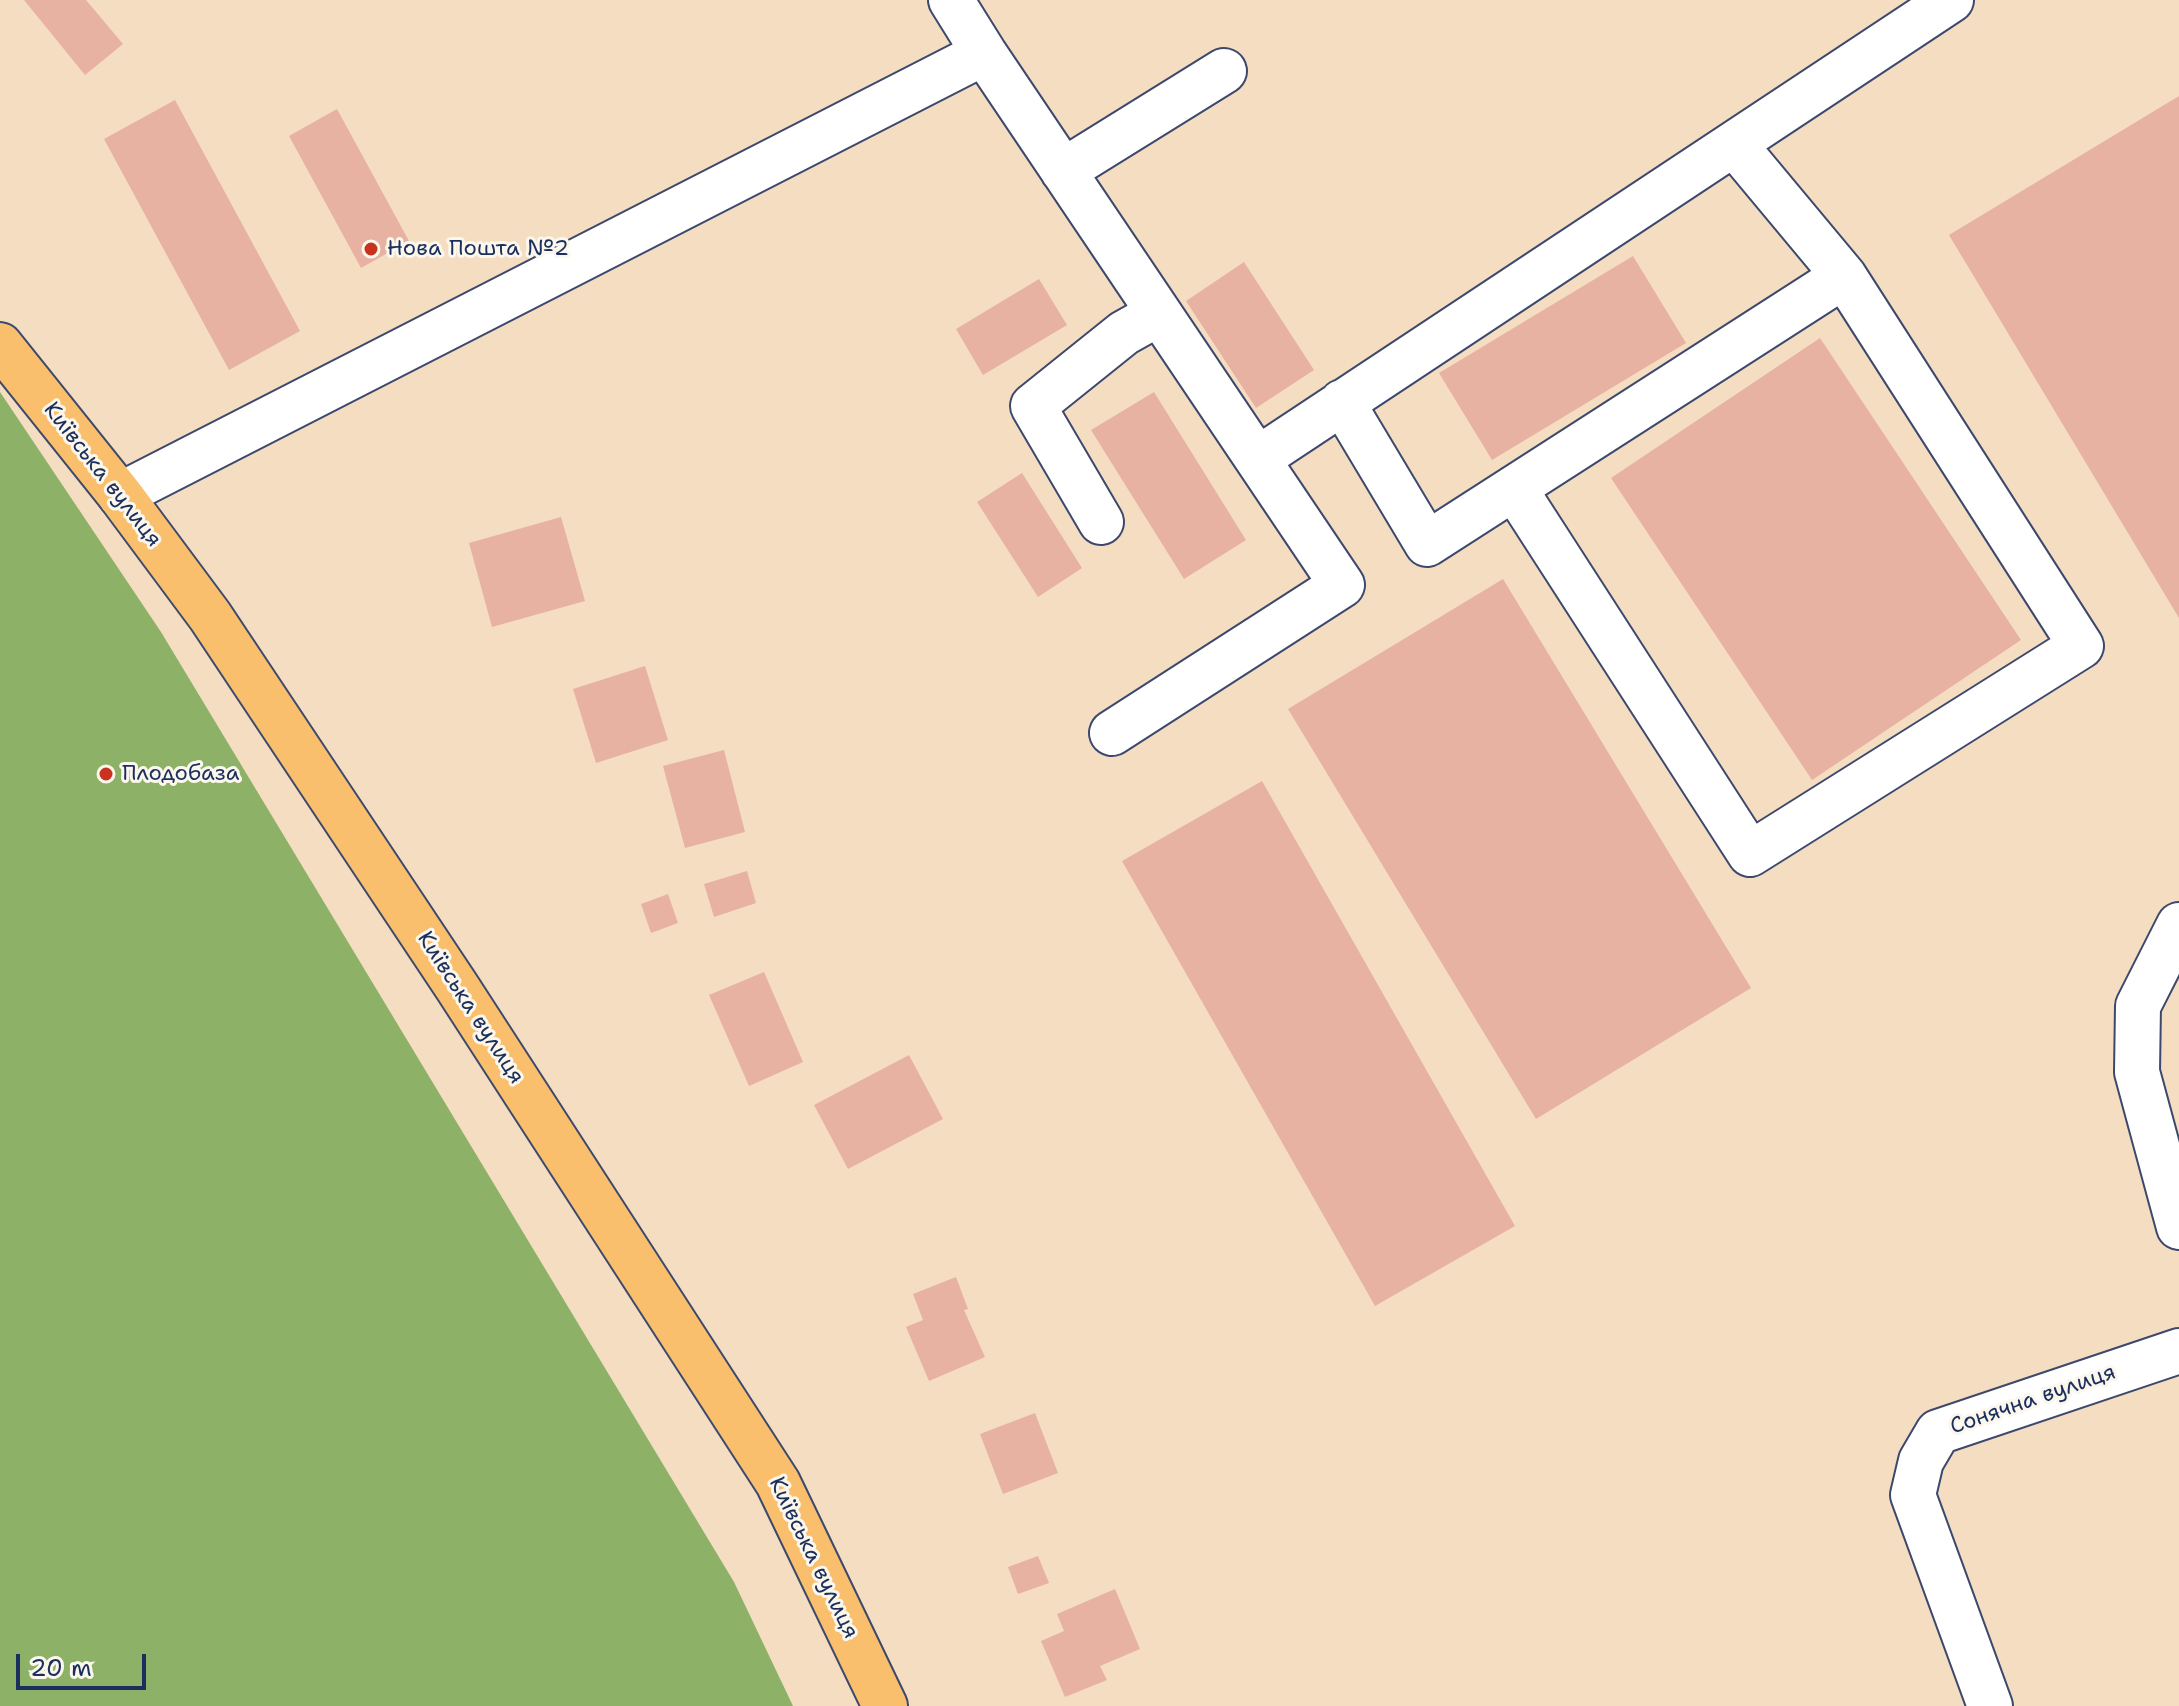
<!DOCTYPE html>
<meta charset="utf-8">
<style>
body{margin:0}
#map{position:relative;width:2179px;height:1706px;overflow:hidden;background:#f4ddc1;font-family:"Shantell Sans",sans-serif}
canvas{display:block}
.scale{position:absolute;left:16px;top:1654px;width:130px;height:36px;box-sizing:border-box;border:4px solid #1b2f5e;border-top:0;padding-left:10px;font-size:24px;line-height:28px;white-space:nowrap;color:#1b2f5e;-webkit-text-stroke:6px #fbf7ec;paint-order:stroke}
</style>
<div id="map">
<canvas width="2179" height="1706"></canvas>
<div class="scale">20 m</div>
</div>
<script>
const ctx = document.querySelector('canvas').getContext('2d');
ctx.lineJoin = 'round';
function fillPath(path, color) { ctx.fillStyle = color; ctx.fill(path, 'evenodd'); }
function trace(path, color, width, dash) { ctx.strokeStyle = color; ctx.lineWidth = width; ctx.lineCap = dash ? 'butt' : 'round'; ctx.setLineDash(dash || []); ctx.stroke(path); }
function label(font, color, halo, rows, align = 'center') {
  ctx.font = font + ' "Shantell Sans",sans-serif'; ctx.lineWidth = 6; ctx.setLineDash([]); ctx.textBaseline = 'middle'; ctx.strokeStyle = halo; ctx.fillStyle = color; for (const [text, x, y, turn = 0] of rows) {
    ctx.save(); ctx.translate(x, y); ctx.rotate((+turn || 0) * Math.PI / 180); ctx.textAlign = isNaN(turn) ? turn : align; if (halo) ctx.strokeText(text, 0, 0); ctx.fillText(text, 0, 0); ctx.restore();
  }
}
fillPath(new Path2D(`
 M0,392L161,632L734,1582L793,1706H0Z`), '#8cb167');
fillPath(new Path2D(`
 M24,0H86L123,44L85,75Z
 M2179,96V618L1949,235Z
 M175,100L300,331L229,370L104,139Z
 M337,109L409,241L361,268L289,136Z
 M1633,256L1686,343L1492,460L1439,373Z
 M1244,262L1314,370L1256,408L1186,301Z
 M1039,279L1067,325L983,375L956,329Z
 M1820,338L2021,640L1812,780L1611,478Z
 M1154,392L1246,540L1184,579L1091,430Z
 M1022,473L1082,568L1038,597L977,502Z
 M561,517L585,601L492,627L469,543Z
 M1503,579L1751,988L1536,1119L1288,709Z
 M645,666L668,740L596,763L573,689Z
 M724,750L745,832L685,848L663,766Z
 M1262,781L1515,1226L1375,1306L1122,861Z
 M747,871L756,903L714,917L704,884Z
 M668,894L678,923L651,933L641,904Z
 M764,972L803,1062L749,1086L709,995Z
 M909,1055L943,1119L848,1169L814,1105Z
 M956,1277L968,1309L964,1310L985,1357L929,1381L906,1327L923,1320L913,1294Z
 M1035,1413L1058,1473L1003,1494L980,1434Z
 M1038,1556L1049,1583L1018,1594L1008,1567Z
 M1115,1589L1140,1649L1100,1666L1107,1680L1065,1697L1041,1641L1064,1631L1057,1614Z`), '#e8b2a3');
const minor = new Path2D(`
 M951,0L984,53
 M1063,171L1224,71
 M1342,402L1427,544L1844,276
 M1259,458L1951,0
 M1514,488L1750,854L2081,646L1844,276L1734,144
 M120,495L984,53L1342,585L1112,733
 M1101,522L1033,406L1124,333L1158,314
 M2179,925L2138,1006L2137,1072L2179,1227
 M1990,1706L1913,1495L1921,1461L1938,1432L2179,1351`);
const major = new Path2D(`
 M0,345L120,495L210,616L457,987L778,1483L885,1706`);
trace(minor, '#3c496d', 48);
trace(major, '#3c496d', 48);
trace(minor, '#fff', 44);
trace(major, '#f9bf6c', 44);
for (const [x, y, r, color] of [
 [371,249,8,"#c8321e"],
 [106,774,8,"#c8321e"]
]) { const dot = new Path2D(); dot.arc(x, y, r, 0, 2 * Math.PI); ctx.fillStyle = color; ctx.fill(dot); trace(dot, '#fbf7ec', 3); }
label('22px', '#1b2f5e', '#fbf7ec', [
 ["Нова Пошта №2",387,249],
 ["Плодобаза",122,774]
], 'left');
label('22px', '#1b2f5e', '#fbf7ec', [
 ["Київська вулиця",102,475,52],
 ["Київська вулиця",470,1008,57],
 ["Сонячна вулиця",2033,1400,-19],
 ["Київська вулиця",813,1558,64]
]);
</script>
